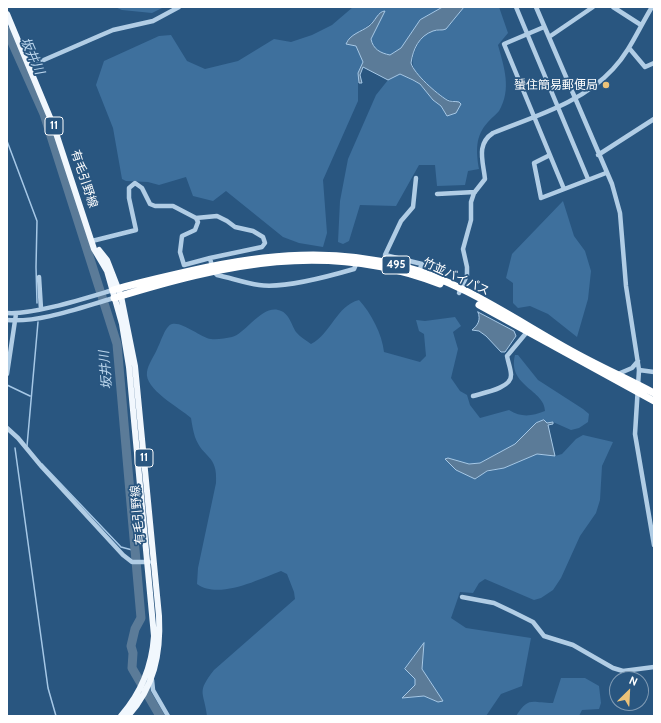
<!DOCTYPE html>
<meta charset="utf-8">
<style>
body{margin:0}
#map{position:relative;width:661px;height:723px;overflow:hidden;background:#295680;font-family:Cabin,sans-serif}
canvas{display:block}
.frame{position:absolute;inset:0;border:8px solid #fff;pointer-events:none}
.north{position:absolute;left:609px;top:671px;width:40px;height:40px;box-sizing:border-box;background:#295680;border:1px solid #7f9ab3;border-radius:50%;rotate:24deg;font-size:11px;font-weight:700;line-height:16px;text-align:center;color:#fff}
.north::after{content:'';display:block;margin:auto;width:14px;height:18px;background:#ecc278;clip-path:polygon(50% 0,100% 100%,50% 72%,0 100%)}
</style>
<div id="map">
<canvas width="661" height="723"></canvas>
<div class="frame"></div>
<div class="north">N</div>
</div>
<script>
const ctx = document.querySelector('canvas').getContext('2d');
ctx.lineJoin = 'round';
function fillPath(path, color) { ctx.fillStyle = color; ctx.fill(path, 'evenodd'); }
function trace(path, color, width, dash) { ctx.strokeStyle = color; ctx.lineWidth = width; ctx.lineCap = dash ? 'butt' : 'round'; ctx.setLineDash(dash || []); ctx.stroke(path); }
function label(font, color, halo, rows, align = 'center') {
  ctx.font = font + ' Cabin,"Noto Sans JP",sans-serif'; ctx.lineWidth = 3.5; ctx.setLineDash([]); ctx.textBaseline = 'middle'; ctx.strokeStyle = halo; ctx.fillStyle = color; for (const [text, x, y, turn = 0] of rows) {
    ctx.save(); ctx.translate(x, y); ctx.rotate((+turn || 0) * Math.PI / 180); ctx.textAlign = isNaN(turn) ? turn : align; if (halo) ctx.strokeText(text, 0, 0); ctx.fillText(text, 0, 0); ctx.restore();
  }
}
fillPath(new Path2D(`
 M115,7H164L152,13L122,10Z
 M353,7H443L420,20L401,48L390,55C362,50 373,32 379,14C371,27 356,32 346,42L356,45L363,62L358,73V101L323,180L327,233L323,247L299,243L283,237L226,191L213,201L193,196L186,177L159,185L148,182L126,181L122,179L113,128L96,85L104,61L159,36L171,35L187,61L205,69L238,61L274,39L291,42L312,35L332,25Z
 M464,7H499L508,33L498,45C504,67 512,89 499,111C496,115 491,118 488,122C475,136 476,151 479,169L468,171L465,185L437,186L435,165H419L396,206L360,205L349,241L343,244L338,242L340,201L348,159L376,95L388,80L400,74L420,84L433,100L441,106L446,115L454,114L460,104C455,99 446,101 439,95C423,80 405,71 416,48C418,44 420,38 424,35C431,29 441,32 446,28C453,23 458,13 464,7Z
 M563,201L574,236L585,251L591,271L588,299L577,337L548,314L530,306L518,308L513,303V283L506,278L512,254Z
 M359,300C371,313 382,334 384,352L420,362L426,356L424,334L419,331L416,320L425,321L455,317L461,326L453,332L458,349L451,378L460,391L467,395L470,405L480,418L509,410C522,418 532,416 545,411C545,390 507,386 515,355H518L538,380L583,409L589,414L588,422L579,428L571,430L553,422L547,423L539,421L515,444L480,463L469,464L448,458L456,470L477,479L482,473L504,468L537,454L555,456L562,454L576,439L583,435L613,442L602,466L600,500L596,513L580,536L561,578L553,590L541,598L534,600L485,579L479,583L473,593L460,592L451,618L466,628L531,638L522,686L501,694L486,716H207C204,691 196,693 214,670L295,599L294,592L287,574L281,571C259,579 219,600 197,584L198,568L216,483C218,454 203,459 195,437C193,431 192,424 191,418C180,408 144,389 147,372C148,364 155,355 158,347C161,342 165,326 172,324C182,321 200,337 211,339C217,340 226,338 232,337C244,335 261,306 278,310C289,312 291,324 296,332C300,337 306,340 311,344C331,334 336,306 359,300ZM424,644L422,669L443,701L438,702L424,696L403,698L415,685V679L405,669Z
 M561,678H585L599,686L601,703L599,709L582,710L579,716H516C529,696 531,703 553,703Z`), '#3e709d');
const water = new Path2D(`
 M443,7H464L446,29C442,31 438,29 433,31C419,36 413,49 411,63C414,74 437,94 447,100C450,102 455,101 459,102L461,104L456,113L447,116L441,106L433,100L420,84L413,80L400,74L388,80L363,67L360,75L362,83H359L358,73L363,62L356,46L346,44C350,34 361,32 369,26C375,22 378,11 385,11L371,39C373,49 380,53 390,55L401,48L420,20Z
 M478,312L514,331L516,336L505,352H501L486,336L479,331L472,330C478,325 481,320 478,312Z
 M544,420L547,423L553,422V424L548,425L555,456L537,454L504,468L487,471L475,479L456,470L445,459L448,458L469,464L480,463L515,444L536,423Z
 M424,643L422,669L443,701L438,702L424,696L402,698L415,685V679L405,669Z`);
fillPath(water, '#5b7b98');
trace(water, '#a6c8e6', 1);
trace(new Path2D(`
 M7,141L37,221L36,267L37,303
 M7,385L30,396
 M27,446L38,322
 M15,448L48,688L56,716
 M42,464L121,547L136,551`), '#a6c8e6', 1.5);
trace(new Path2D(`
 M7,31L44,114L117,344L141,618L135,629L131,646L133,653L132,668L160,716`), '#5b7b98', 9);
trace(new Path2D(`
 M516,7L588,179
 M536,7L612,184L620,213L626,286L639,370L635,434L654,545
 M613,7L641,25
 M544,27L504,44L564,189
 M549,37L593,7
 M629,48L645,67L654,63
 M30,66L99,36L113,30L153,21L179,7
 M550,155L534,163L541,198L606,173
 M598,155L654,119
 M416,178L413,207L401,221L385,255L422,264L419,271
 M437,194L475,192
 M196,218L198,222L195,230L182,236L180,252L184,265L210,258
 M92,241L136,230L129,198V188L135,183L142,188L150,204L155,206H173L196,218L217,216L227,221L235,227L253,231L263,237L265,243L262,247L210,258L213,271L217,275C231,278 245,283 259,285C284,289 330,276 354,269L357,262
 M39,277L41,309
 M459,293L467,275V267L463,249L471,220V202L474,193L485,179C483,161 476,144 493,133C535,116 582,103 613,69C630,51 639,28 652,7
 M7,313C33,315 86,298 113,290
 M7,320C40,323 82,307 114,298
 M639,370L654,372
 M7,374L16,314
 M618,374L632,368L638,361
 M473,396C483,393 512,388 511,375C511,369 508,362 507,356L527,332
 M7,428L18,438L42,467L123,555L132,562H149
 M462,597L494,603L513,612L533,622L544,636L573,645L613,668L623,671L654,667
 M152,680L153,690L168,716`), '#b1cde5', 4.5);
trace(new Path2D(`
 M7,14L54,127L94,249L107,271L122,324L129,367L154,636C152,667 141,693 121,716
 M99,250L107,260L121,296L135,366L159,616C161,654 154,687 128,716`), '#f1f7fd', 6);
trace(new Path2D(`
 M113,290C134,284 155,279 177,274C251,256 326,246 401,266C461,281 514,319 568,349C596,365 626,378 654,393
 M114,298C225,264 328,240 440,284
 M479,305L654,401`), '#fff', 7);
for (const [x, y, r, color] of [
 [606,85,4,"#ecc278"]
]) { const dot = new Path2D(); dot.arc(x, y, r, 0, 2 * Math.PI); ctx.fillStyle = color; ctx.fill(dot); trace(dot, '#295680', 1.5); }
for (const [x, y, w] of [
 [54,126,18],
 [396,265,28],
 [144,458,18]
]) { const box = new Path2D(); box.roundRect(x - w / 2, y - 9, w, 18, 3); ctx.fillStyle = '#295680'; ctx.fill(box); trace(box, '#fff', 1); }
label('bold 11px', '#fff', null, [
 ["11",54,126],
 ["495",396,265],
 ["11",144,458]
]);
label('12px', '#fff', '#295680', [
 ["蜑住簡易郵便局",598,85]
], 'right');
label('12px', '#fff', '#295680', [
 ["有毛引野線",84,179,72],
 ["竹並バイパス",456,277,25],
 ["有毛引野線",138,515,-95]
]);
label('italic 13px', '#bcd6ed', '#295680', [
 ["坂井川",32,56,66],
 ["坂井川",106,370,-95]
]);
</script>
